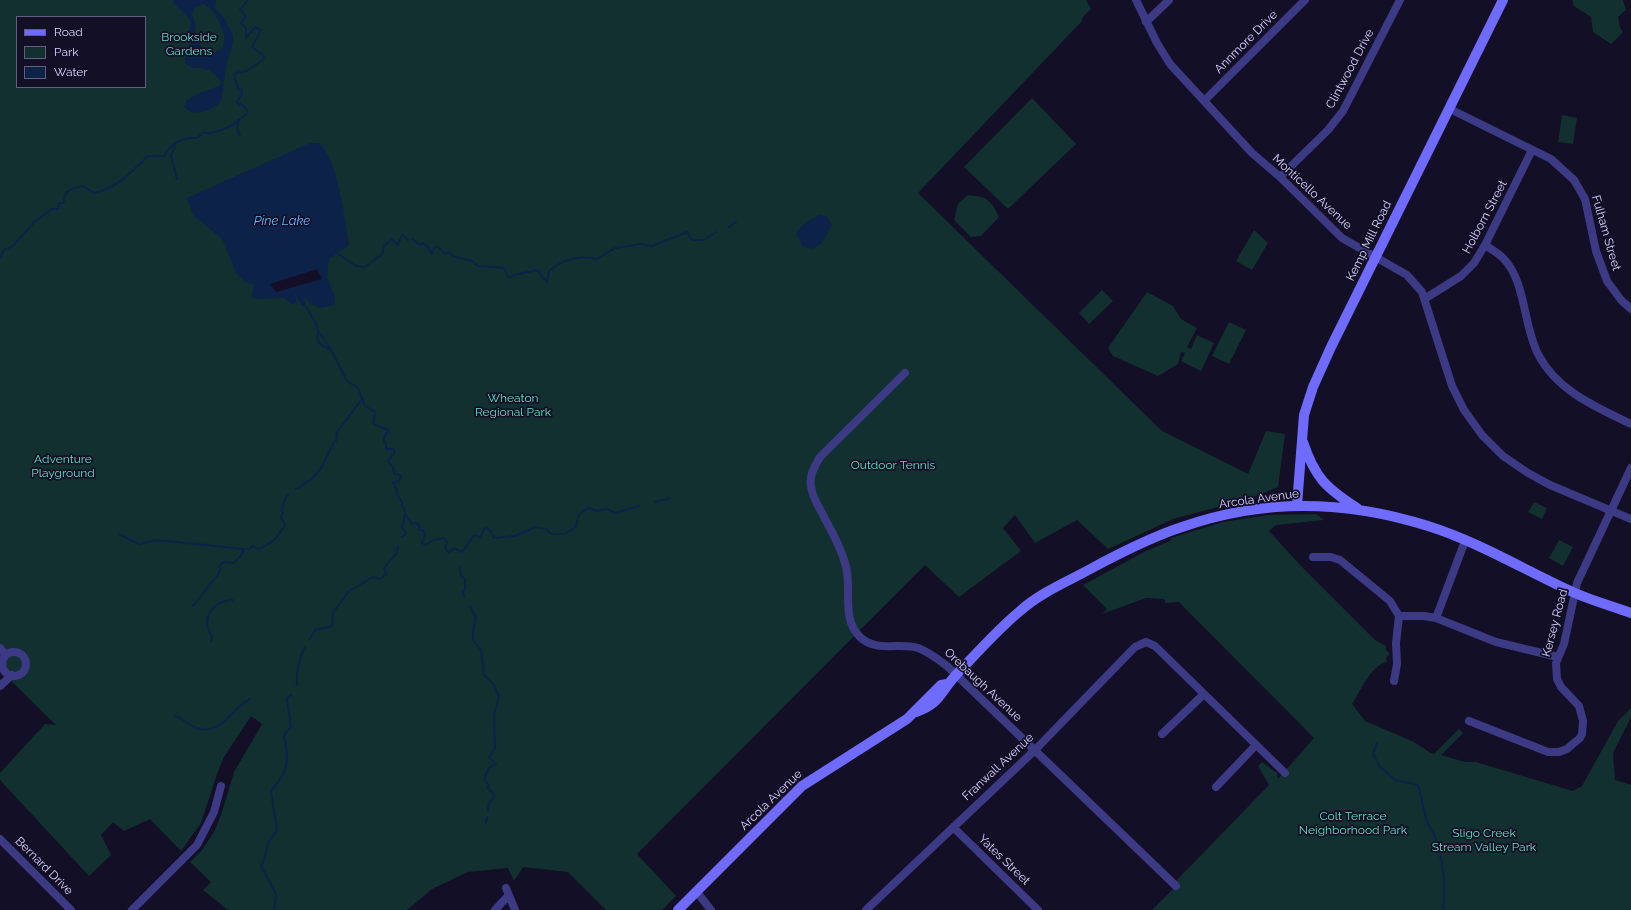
<!DOCTYPE html>
<style>
body{margin:0}
#map{position:relative;width:1631px;height:910px;overflow:hidden;background:#130f26;font-family:Raleway,sans-serif}
canvas{display:block}
.legend{position:absolute;left:16px;top:16px;width:130px;height:72px;box-sizing:border-box;background:#130f26;border:1px solid #625e7d;margin:0;padding:5px 7px;list-style:none;font-size:12px;color:#d9d4ff}
.legend li{display:flex;align-items:center;gap:8px;height:20px}
.legend b{width:20px;border:1px solid #625e7d}
</style>
<div id="map">
<canvas width="1631" height="910"></canvas>
<ul class="legend">
<li><b style="height:5px;background:#6f6bff"></b>Road</li>
<li><b style="height:11px;background:#12302f"></b>Park</li>
<li><b style="height:11px;background:#0c2248"></b>Water</li>
</ul>
</div>
<script>
const ctx = document.querySelector('canvas').getContext('2d');
ctx.lineJoin = 'round';
function fillPath(path, color) { ctx.fillStyle = color; ctx.fill(path, 'evenodd'); }
function trace(path, color, width, dash) { ctx.strokeStyle = color; ctx.lineWidth = width; ctx.lineCap = dash ? 'butt' : 'round'; ctx.setLineDash(dash || []); ctx.stroke(path); }
function label(font, color, halo, rows, align = 'center') {
  ctx.font = font + ' Raleway,sans-serif'; ctx.lineWidth = 3.5; ctx.setLineDash([]); ctx.textBaseline = 'middle'; ctx.strokeStyle = halo; ctx.fillStyle = color; for (const [text, x, y, turn = 0] of rows) {
    ctx.save(); ctx.translate(x, y); ctx.rotate((+turn || 0) * Math.PI / 180); ctx.textAlign = isNaN(turn) ? turn : align; if (halo) ctx.strokeText(text, 0, 0); ctx.fillText(text, 0, 0); ctx.restore();
  }
}
fillPath(new Path2D(`
 M0,0H1086L1091,9L1082,18V21L918,193L1162,431L1248,474L1266,431L1285,434L1278,487L1259,495L1236,501L1237,502L1173,519L1108,549L1077,520L1035,543L1015,515L1003,528L1021,551L959,597L925,565L637,854L676,896L662,910H606L568,872L523,867L514,881L508,868L468,872L432,889L407,910H228L203,890L211,882L190,862L202,850L214,832L222,812L234,772L262,724L251,716L224,757L217,774L201,823L181,851L150,819L124,831L113,822L101,835L111,855L89,876L0,780V773L45,724L56,725L0,670ZM17,17H145V87H17Z
 M1572,0H1623L1626,10L1618,17L1620,27L1623,32L1611,44L1593,32L1591,17L1574,6Z
 M1032,98L1076,144L1008,209L964,167Z
 M1562,115L1577,118L1573,144L1558,142Z
 M968,195C988,197 991,200 999,217L981,236L971,237L954,220L958,204Z
 M1254,230L1268,243L1252,270L1236,261Z
 M1102,290L1113,301L1089,324L1079,313Z
 M1147,292L1173,306L1181,319L1197,328L1187,347L1191,349L1197,335L1214,343L1201,371L1181,361L1185,353L1181,352L1178,364L1158,376L1113,356L1108,348Z
 M1229,322L1246,330L1229,364L1212,356Z
 M1534,502L1547,508L1542,519L1528,512Z
 M1316,514L1324,520L1276,525L1269,531L1302,567L1375,640L1386,646V650L1390,654L1386,658L1387,662C1370,666 1361,691 1352,704L1365,721L1414,742L1429,752L1434,754L1459,729L1463,733L1441,755L1465,762H1476L1573,791L1582,786L1618,721L1631,708V717L1613,753L1615,780L1631,785V910H1152L1174,888L1177,880L1269,785L1258,766L1262,762L1277,773L1278,779L1314,738L1179,602L1166,603L1164,599L1146,598L1102,614L1107,609L1083,585L1146,551L1170,541L1171,538L1223,522L1268,515Z
 M1559,540L1573,547L1563,566L1549,558Z`), '#12302f');
fillPath(new Path2D(`
 M174,0H216L215,8L225,19L233,35V43L227,63L221,102C211,110 195,119 184,107L186,101L197,94L219,86L221,82C214,71 204,67 192,68L185,63V54L191,42L188,37L191,22L182,11L173,3ZM204,4C221,14 240,58 204,52L195,35L196,26L192,15L195,7Z
 M310,143H319C338,160 345,219 349,245L329,259L327,277L334,295L335,305L319,308L312,305L304,297L306,307L301,305L295,294L297,303L291,304L285,298L253,299L252,295L254,285L245,282L236,273L222,239L193,215L187,198Z
 M819,215L826,216L832,225L822,243L812,249L803,247L796,235C800,225 809,220 819,215Z`), '#0c2248');
fillPath(new Path2D(`
 M317,269L322,279L276,292L270,284Z`), '#130f26');
trace(new Path2D(`
 M238,120L237,129L240,136
 M176,143L171,156L177,179
 M729,227L736,222
 M412,239L420,245L423,243L428,247L432,254L434,248L437,246L445,254L449,252L453,256L472,261L478,266L504,268L509,278L514,275L538,270L542,277L547,282L549,271C563,259 579,255 597,259L615,248L641,244L652,246L687,232L692,240H704L716,232
 M337,253L356,266L365,267L382,254L384,246L392,239L398,245L402,235L408,240
 M0,258L4,250L13,246L34,222L52,209H58L59,203H63C65,200 64,197 65,194C68,189 78,187 83,186L94,193C116,189 133,171 148,156H164C171,144 183,136 197,138L203,133C219,134 237,124 248,112L241,103L239,105L237,102L242,94L241,89H238L234,76L236,73L247,71L263,60L264,56L252,47L261,30L255,27L246,38V28L241,23L246,17L240,9L248,0
 M306,307L316,323L318,331L317,338L320,344L331,350L347,381L358,388L365,406L375,412L373,423L378,426L389,430L384,437V442L386,443V449H393L395,452L388,461L393,468L394,474L401,475L400,480L393,483L397,490V495L402,502V506L405,510V514L412,524L416,523L420,526L419,530H423L425,534L422,543L425,545L434,540L444,538L447,542L445,548L449,553L454,548L462,552L474,535L480,537L485,528L490,530L494,538L515,536L535,527L546,529L551,534H565L576,527C577,516 579,512 589,508L597,511L607,509L615,513L639,506
 M318,331L331,349
 M295,489C302,488 304,482 311,480L321,468L334,442L336,441L337,432L362,399
 M655,502L670,498
 M119,534L139,544L156,540L244,549
 M402,537L406,533L402,527L405,515
 M460,567L461,576L465,579V589L463,591L464,597
 M193,606L217,576L221,569L219,566L223,562L233,563L240,557L244,549H250L253,546L258,549C273,543 277,538 285,525L281,517L283,513C281,508 285,497 289,494
 M470,606L476,618L473,630V640L481,650L484,675L493,684L499,696L494,715L495,748L489,757L496,764L489,768L484,779L489,786L487,788L494,794L493,799L489,802L488,811
 M310,639L315,630L332,626L333,613L349,591L373,577L381,579L386,574L384,568L396,554L398,546
 M211,641L212,636C200,619 213,600 233,600
 M297,686C296,675 299,657 305,647
 M175,716C183,718 189,725 196,728C222,736 232,708 250,699
 M1377,743L1373,754L1380,767L1395,780L1418,785C1422,797 1423,811 1428,824C1430,828 1433,832 1435,837C1443,860 1446,886 1443,910
 M486,823L487,818
 M274,910L276,894L261,866C269,853 263,844 277,831L271,791C290,769 289,762 284,735L291,727L287,699L291,695`), '#0c2248', 2);
trace(new Path2D(`
 M1136,0L1157,43L1170,64L1252,153L1280,177L1342,238L1407,275L1422,292L1452,386L1464,410L1482,435L1503,456L1528,473L1550,485L1631,519
 M1146,22L1169,0
 M1204,101L1305,0
 M1450,109L1551,159L1574,180L1585,199L1596,251L1607,281L1621,300L1631,309
 M1280,177L1328,130L1343,111L1400,0
 M1485,245C1491,249 1498,253 1503,258C1526,281 1523,325 1538,354C1557,391 1596,407 1631,424
 M1426,298L1461,276L1474,263L1485,245L1532,150
 M905,373L820,457C815,466 809,475 811,486C812,498 820,508 825,519C834,535 842,550 846,567C852,589 841,619 860,637C877,653 899,642 918,648C929,652 938,659 947,666L1176,886
 M1313,557H1331L1340,560L1390,601L1399,616L1396,643L1397,664L1394,681
 M1399,616H1424L1436,618L1496,642L1558,657
 M1436,618L1465,541
 M0,648L6,655
 M2 664a12 12 0 1 1 24 0a12 12 0 1 1-24 0Z
 M0,686L12,675
 M1469,721L1548,752H1559L1567,749L1580,738L1582,734L1583,721L1579,706L1561,687L1557,679L1556,663L1564,644L1577,583L1631,468
 M1162,734L1204,694
 M1216,787L1256,745
 M953,827L1038,910
 M0,839L71,910
 M506,888L515,910
 M696,891L711,910
 M132,910L197,845L214,812L221,786
 M495,910L508,896
 M866,910L1035,750L1135,647L1146,642L1155,646L1285,773`), '#3d3a85', 8);
trace(new Path2D(`
 M1303,442C1315,478 1326,488 1357,508
 M1297,505L1304,415L1313,387L1331,347L1503,0
 M916,712C941,703 940,692 956,675C977,653 997,630 1020,611C1041,592 1069,581 1094,567C1122,552 1151,537 1182,527C1264,498 1346,500 1428,526C1479,542 1526,571 1575,593C1593,601 1612,606 1631,613
 M678,910L802,786L907,719L941,685L947,684`), '#6f6bff', 10);
label('12px', '#5fe0c0', '#130f26', [
 ["Brookside",189,37],
 ["Gardens",189,51],
 ["Wheaton",513,398],
 ["Regional Park",513,412],
 ["Adventure",63,459],
 ["Playground",63,473],
 ["Outdoor Tennis",893,465],
 ["Colt Terrace",1353,816],
 ["Neighborhood Park",1353,830],
 ["Sligo Creek",1484,833],
 ["Stream Valley Park",1484,847]
]);
label('12px', '#d9d4ff', '#130f26', [
 ["Annmore Drive",1246,42,-45],
 ["Clintwood Drive",1350,69,-62],
 ["Monticello Avenue",1312,192,43],
 ["Holborn Street",1485,217,-62],
 ["Fulham Street",1606,233,74],
 ["Kemp Mill Road",1369,241,-64],
 ["Arcola Avenue",1259,499,-8],
 ["Kersey Road",1555,623,-75],
 ["Orebaugh Avenue",983,685,43],
 ["Franwall Avenue",998,767,-43],
 ["Arcola Avenue",771,800,-44],
 ["Yates Street",1004,860,44],
 ["Bernard Drive",44,866,45]
]);
label('italic 13px', '#62b6ff', '#130f26', [
 ["Pine Lake",282,221]
]);
</script>
